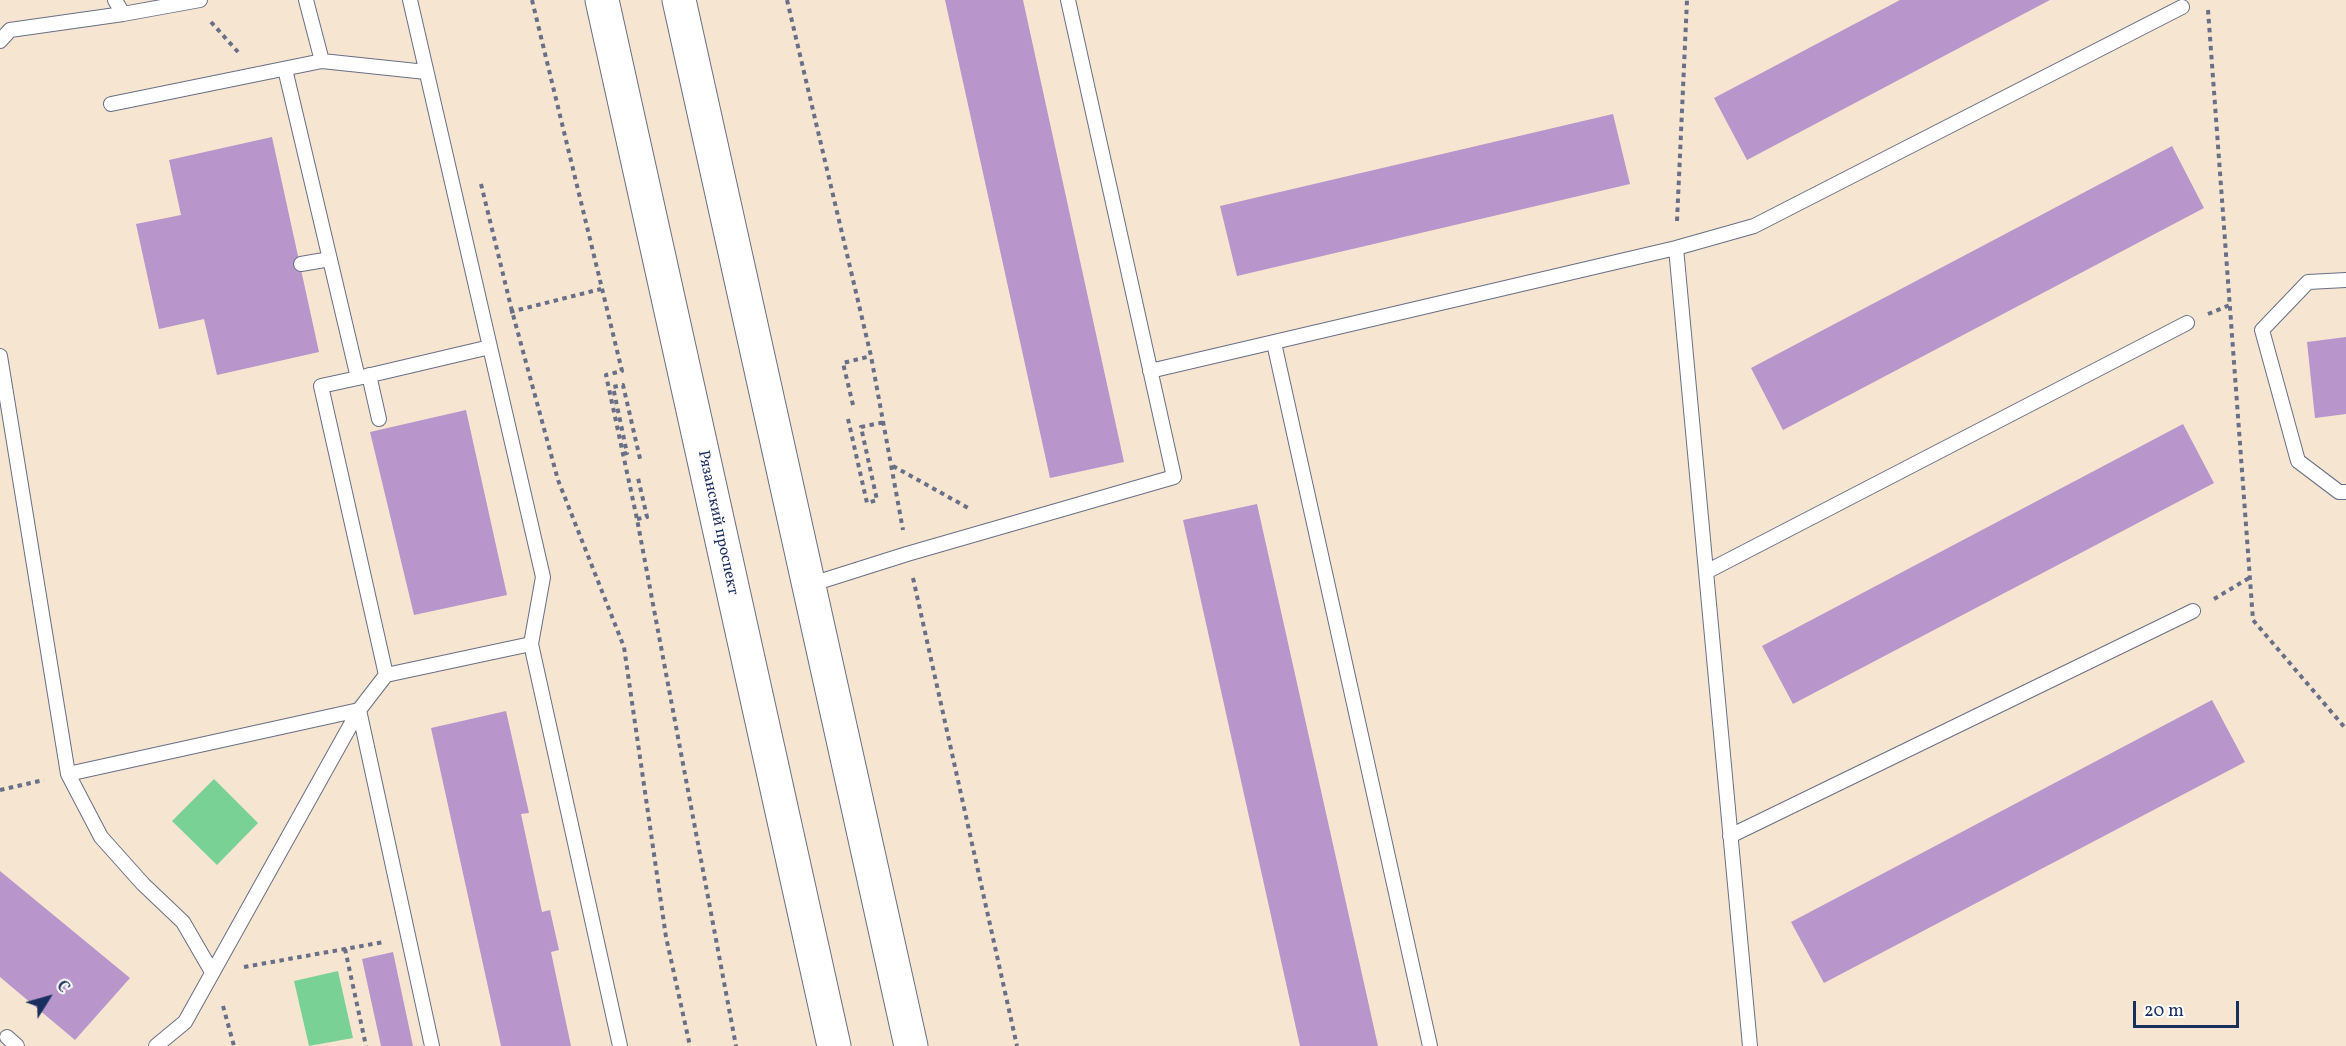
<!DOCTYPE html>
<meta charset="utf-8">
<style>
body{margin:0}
#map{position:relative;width:2346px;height:1046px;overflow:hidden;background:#f6e6d1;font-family:Vollkorn,serif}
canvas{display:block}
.north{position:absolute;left:18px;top:968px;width:60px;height:60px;-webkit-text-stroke:4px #fff;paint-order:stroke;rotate:53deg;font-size:16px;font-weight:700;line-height:24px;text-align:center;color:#1b2f5e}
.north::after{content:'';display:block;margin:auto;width:21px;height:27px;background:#1b2f5e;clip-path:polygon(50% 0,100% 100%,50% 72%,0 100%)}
.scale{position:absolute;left:2133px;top:1001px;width:106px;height:27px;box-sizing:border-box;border:3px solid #1b2f5e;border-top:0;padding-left:8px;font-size:18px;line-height:21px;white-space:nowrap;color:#1b2f5e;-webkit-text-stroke:4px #fff;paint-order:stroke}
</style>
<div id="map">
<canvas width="2346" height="1046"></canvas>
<div class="north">С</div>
<div class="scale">20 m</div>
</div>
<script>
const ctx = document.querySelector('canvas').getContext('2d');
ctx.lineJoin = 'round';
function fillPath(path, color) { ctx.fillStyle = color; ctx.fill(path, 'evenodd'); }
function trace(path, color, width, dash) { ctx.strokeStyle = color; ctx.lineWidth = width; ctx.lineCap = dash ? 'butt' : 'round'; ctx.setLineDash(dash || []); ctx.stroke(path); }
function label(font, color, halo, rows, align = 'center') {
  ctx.font = font + ' Vollkorn,serif'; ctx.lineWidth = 4.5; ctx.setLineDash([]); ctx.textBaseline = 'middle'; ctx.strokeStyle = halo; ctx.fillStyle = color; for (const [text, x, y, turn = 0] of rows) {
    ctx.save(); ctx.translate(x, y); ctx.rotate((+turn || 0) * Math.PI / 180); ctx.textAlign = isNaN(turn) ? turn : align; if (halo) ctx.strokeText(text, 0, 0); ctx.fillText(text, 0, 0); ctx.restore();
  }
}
fillPath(new Path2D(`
 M214,779L258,823L217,865L172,821Z
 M338,971L353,1038L309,1046L294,981Z`), '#7ad196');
fillPath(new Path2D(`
 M945,0H1023L1124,462L1050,478Z
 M1900,0H2050L1747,160L1714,98Z
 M1613,114L1630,184L1237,276L1220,206Z
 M272,137L319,352L217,375L204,319L159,329L136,224L181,215L169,160Z
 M2172,146L2204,208L1783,430L1751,368Z
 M2346,337V414L2315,418L2307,342Z
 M466,410L507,595L414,615L370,432Z
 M2183,424L2214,483L1793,704L1762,646Z
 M1257,504L1378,1046H1300L1183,520Z
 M2212,700L2245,762L1824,983L1791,922Z
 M506,711L529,813L521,814L542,912L550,910L559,950L551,952L571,1046H501L431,728Z
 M0,871L130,978L75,1040L0,977Z
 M393,952L413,1046H381L362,959Z`), '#b895ca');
const service = new Path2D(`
 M115,0L123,14L200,0
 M306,0L322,61
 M410,0L543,577L531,644L620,1046
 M0,41L10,30L123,14
 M285,69L358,378L490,347
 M111,104L322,61L426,72
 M1676,248L1750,1046
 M301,264L330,259
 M2346,280L2308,282L2262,330L2298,461L2339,492H2346
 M1274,343L1430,1046
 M0,356L68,774L101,837L143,884L183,922L212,972
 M1150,371L1676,248L1754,226L2182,7
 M369,375L379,419
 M358,378L321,386L386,675
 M1706,572L2187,323
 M809,585L907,554L1174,477L1068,0
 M359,710L432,1046
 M68,774L359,710L386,675L531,644
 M1730,836L2193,611
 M7,1037L17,1046
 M156,1046L185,1022L359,710`);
const primary = new Path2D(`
 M602,0L834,1046
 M679,0L911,1046`);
trace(service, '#686f86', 16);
trace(primary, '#686f86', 35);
trace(new Path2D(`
 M532,0L622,371L606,375L637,519L736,1046
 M787,0L871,356L903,530
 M2208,10L2253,620L2346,729
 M211,22L238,52
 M481,184L512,311L558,480L624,647L666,937L690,1046
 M1677,221L1687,0
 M510,312L601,289
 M2208,314L2230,305
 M853,405L843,363L871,356
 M848,419L867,503L877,500L861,427L885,422
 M623,454L627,453L613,387L623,385L641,463
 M893,466L970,509
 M637,519L647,517L638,478
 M913,578L1017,1046
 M2214,599L2249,578
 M0,790L44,780
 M345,949L366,1046
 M244,967L384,942
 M223,1006L234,1046`), '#686f86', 4, [4.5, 4.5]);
trace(service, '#fff', 14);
trace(primary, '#fff', 33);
label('16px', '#1b2f5e', '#fff', [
 ["Рязанский проспект",717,523,78]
]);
</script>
